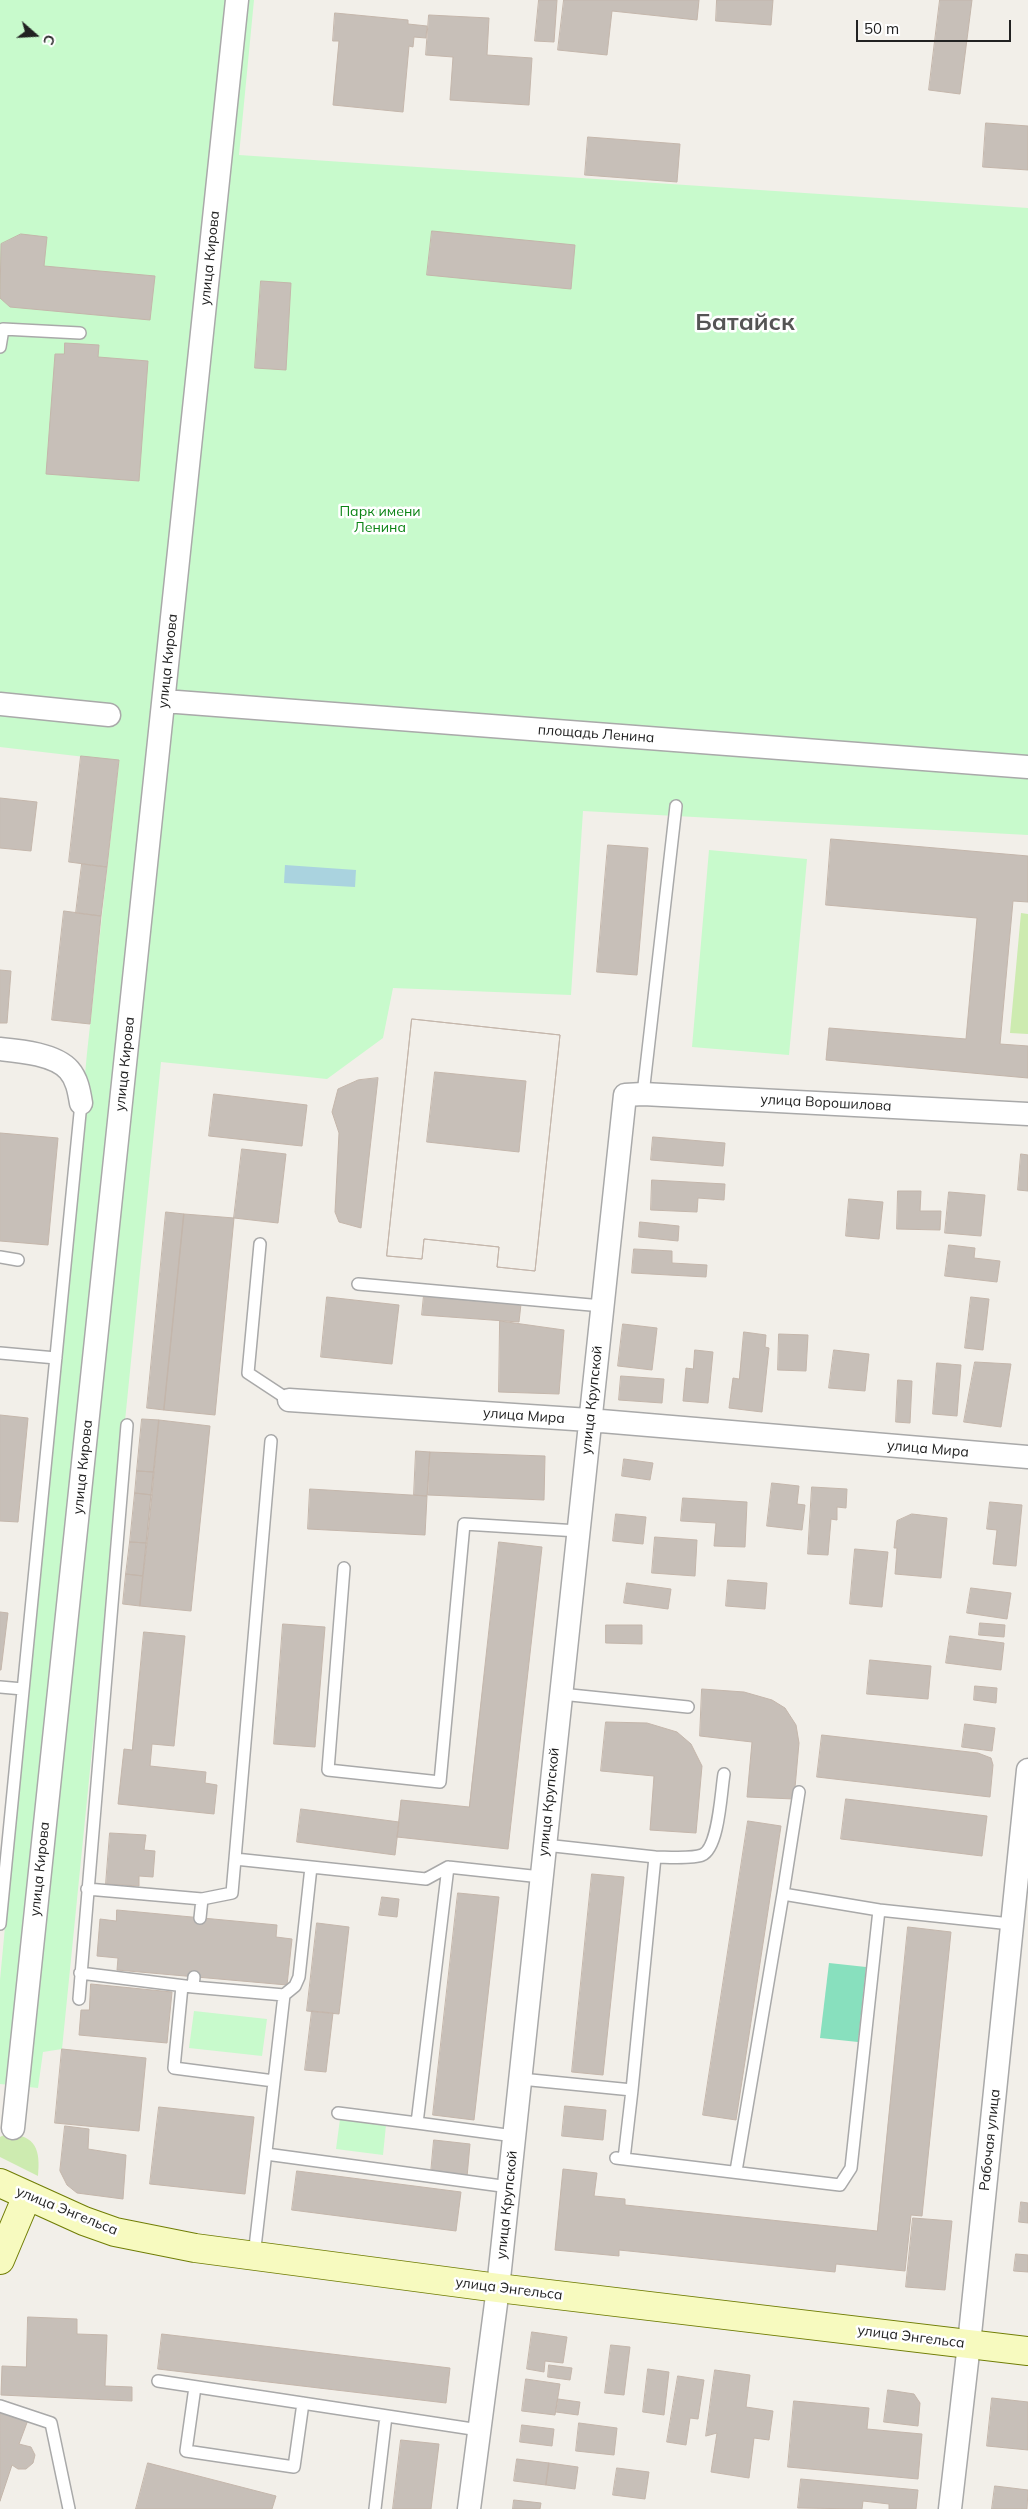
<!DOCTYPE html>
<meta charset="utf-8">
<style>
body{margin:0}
#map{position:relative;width:1028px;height:2509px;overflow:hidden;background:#f2efe9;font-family:Mulish,sans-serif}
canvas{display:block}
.north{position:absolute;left:10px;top:10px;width:50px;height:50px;-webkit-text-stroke:4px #fff;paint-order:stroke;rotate:109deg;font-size:14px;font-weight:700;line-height:20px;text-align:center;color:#222}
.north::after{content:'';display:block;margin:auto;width:18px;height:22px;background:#222;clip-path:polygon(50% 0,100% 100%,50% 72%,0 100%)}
.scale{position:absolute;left:856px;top:20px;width:155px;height:22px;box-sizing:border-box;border:2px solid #222;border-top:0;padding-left:6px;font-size:15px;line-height:18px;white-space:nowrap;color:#222;-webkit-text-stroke:4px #fff;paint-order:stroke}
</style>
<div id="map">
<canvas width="1028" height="2509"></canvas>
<div class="north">С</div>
<div class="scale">50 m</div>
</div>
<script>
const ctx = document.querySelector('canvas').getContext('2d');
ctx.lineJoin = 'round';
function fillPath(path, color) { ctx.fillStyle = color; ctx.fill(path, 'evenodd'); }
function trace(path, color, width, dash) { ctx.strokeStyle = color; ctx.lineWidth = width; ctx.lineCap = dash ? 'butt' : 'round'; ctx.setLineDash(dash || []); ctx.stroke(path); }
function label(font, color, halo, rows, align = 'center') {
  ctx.font = font + ' Mulish,sans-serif'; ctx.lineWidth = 5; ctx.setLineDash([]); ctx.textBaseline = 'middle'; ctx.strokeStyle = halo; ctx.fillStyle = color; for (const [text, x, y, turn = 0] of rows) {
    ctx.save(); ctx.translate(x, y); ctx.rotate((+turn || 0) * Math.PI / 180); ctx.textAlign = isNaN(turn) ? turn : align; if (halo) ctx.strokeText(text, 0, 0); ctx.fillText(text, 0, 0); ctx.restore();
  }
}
fillPath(new Path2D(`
 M1021,913L1028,914V1034L1010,1033Z
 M4,2135C35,2133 41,2149 38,2176L0,2157V2137Z`), '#cdebb0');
fillPath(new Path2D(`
 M0,0H254L239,155L1028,208V835L583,811L571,995L393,988L383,1038L327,1079L161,1062L62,2049L43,2052L38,2088L0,2084V1980L87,1053L119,761L0,747Z
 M709,850L807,859L789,1055L692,1047Z
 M194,2011L267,2019L262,2056L189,2048Z
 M340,2119L386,2125L383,2155L336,2149Z`), '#c8facc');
fillPath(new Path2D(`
 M829,1963L866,1967L858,2042L820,2038Z`), '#88e0be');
fillPath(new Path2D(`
 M285,865L356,870L355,887L284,883Z`), '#aad3df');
const building = new Path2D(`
 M539,0H557L554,42L535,41Z
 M564,0H699L697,20L612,11L607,55L558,50Z
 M717,0H773L771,25L716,21Z
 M940,0H972L960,94L929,90Z
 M335,13L408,20V24L427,26L426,38L414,37L413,47L409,46L403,112L333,105L339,41H333Z
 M429,15L489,18L487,55L532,58L529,105L450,100L453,57L426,55Z
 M986,123L1028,126V170L983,167Z
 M588,137L680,144L677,182L585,175Z
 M432,231L575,245L571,289L427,275Z
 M21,234L47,237L44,266L155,276L150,320L10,307L0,298L1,244Z
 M261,281L291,283L286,370L255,368Z
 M65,343L99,345L98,357L148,361L139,481L46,474L55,354H64Z
 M81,756L119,760L107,867L69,862Z
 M0,798L37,802L31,851L0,848Z
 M831,839L1028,856V902L1013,901L1000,1044L1028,1046V1078L826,1060L829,1028L966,1039L977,918L826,905Z
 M608,845L648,848L637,975L597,972Z
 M82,864L107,867L101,916L76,913Z
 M64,911L101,916L90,1024L52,1020Z
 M0,970L11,971L7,1023H0Z
 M412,1019L560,1035L535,1271L497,1267L499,1247L424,1239L422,1259L387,1256ZM435,1072L526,1081L519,1152L427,1142Z
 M412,1019L560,1035L535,1271L497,1267L499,1247L424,1239L422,1259L387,1256Z
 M378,1078L361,1228L339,1222L335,1212L339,1133L332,1112L338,1089L358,1080Z
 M214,1094L307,1105L302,1146L209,1136Z
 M0,1133L58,1138L48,1245L0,1241Z
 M653,1137L725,1143L723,1166L651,1160Z
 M242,1149L286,1154L278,1223L234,1218Z
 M1021,1154L1028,1155V1191L1018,1190Z
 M652,1180L725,1184L724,1200L698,1198L697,1212L651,1210Z
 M898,1191H921L920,1211H941L940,1230L897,1229Z
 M949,1192L985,1195L981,1236L945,1233Z
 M849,1199L883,1202L879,1239L846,1236Z
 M166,1212L184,1214L164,1410L147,1408Z
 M184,1214L234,1218L215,1415L164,1410Z
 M640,1222L679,1226L678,1241L639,1237Z
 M949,1245L975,1248L974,1258L1000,1261L997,1282L945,1276Z
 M634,1249L672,1251V1263L707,1265L706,1277L632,1273Z
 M424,1295L521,1304L519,1322L422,1315Z
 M327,1297L399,1305L392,1364L321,1357Z
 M971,1297L989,1299L983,1350L965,1348Z
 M500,1321L564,1330L559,1394L499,1392Z
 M623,1324L657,1328L652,1370L618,1366Z
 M744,1332L766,1335L765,1347L769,1348L762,1412L729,1408L733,1378L739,1379Z
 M779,1334L808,1335L806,1371L778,1370Z
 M695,1350L713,1352L708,1403L683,1401L686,1368L693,1369Z
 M834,1350L869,1354L865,1391L829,1388Z
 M975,1362L1011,1364L1001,1427L964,1422Z
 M937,1363L961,1365L957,1416L933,1414Z
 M621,1376L664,1379L662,1403L619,1400Z
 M898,1380L912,1381L910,1423L896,1422Z
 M0,1415L28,1418L18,1522L0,1521Z
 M142,1419L159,1420L154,1472L137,1471Z
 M159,1420L210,1426L191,1611L140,1606Z
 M416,1451L430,1452L427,1496L414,1495Z
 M430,1452L545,1456L544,1500L428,1495Z
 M624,1459L653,1463L650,1480L622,1476Z
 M137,1471L154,1472L152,1495L135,1493Z
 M772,1483L799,1486L797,1504L805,1505L802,1530L767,1526Z
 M812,1487L847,1489L846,1508L837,1507V1520L831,1519L828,1555L808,1554Z
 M310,1489L427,1496L425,1535L308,1529Z
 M135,1493L152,1495L147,1543L130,1542Z
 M683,1498L747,1502L745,1547L714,1546L716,1523L681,1521Z
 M990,1502L1022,1505L1016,1566L993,1564L997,1530L987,1529Z
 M616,1514L646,1517L643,1544L613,1541Z
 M912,1514L947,1518L941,1578L895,1574L897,1548H894L897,1521Z
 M655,1537L697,1540L695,1576L652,1573Z
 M130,1542L147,1543L143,1576L126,1574Z
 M499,1542L542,1547L508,1849L397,1837L401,1800L469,1807Z
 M855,1549L888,1552L882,1607L850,1604Z
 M126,1574L143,1576L140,1606L123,1604Z
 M728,1580L767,1583L765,1609L726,1606Z
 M627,1583L671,1589L668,1609L624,1603Z
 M971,1588L1011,1593L1007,1619L967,1613Z
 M0,1612L8,1613L1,1670H0Z
 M980,1623L1005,1625L1004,1637L979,1635Z
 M283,1624L325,1627L315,1747L274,1744Z
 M606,1625H642V1644L606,1643Z
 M144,1632L185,1636L174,1746L152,1744L150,1766L206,1772L205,1783L217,1785L214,1814L118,1804L124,1749L132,1750Z
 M950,1636L1004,1643L1001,1670L946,1663Z
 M870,1660L931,1666L928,1699L867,1694Z
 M975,1686L997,1688L996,1703L974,1700Z
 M702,1689L744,1692L772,1700L785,1708L796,1725L799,1743L794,1799L747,1797L752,1742L700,1736Z
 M606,1722L647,1723L677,1732L691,1744L702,1766L696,1833L650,1830L654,1776L601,1771Z
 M965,1724L995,1728L992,1751L962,1747Z
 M822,1735L978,1753L991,1758L993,1765L990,1797L817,1777Z
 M846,1799L987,1816L982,1856L841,1839Z
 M301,1809L399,1822L395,1855L297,1842Z
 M748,1821L781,1826L736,2120L703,2115Z
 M110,1833L146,1835L144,1850L155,1851L153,1877L139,1876V1886L106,1884Z
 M592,1874L624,1877L603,2075L572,2072Z
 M458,1893L499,1897L474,2120L433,2115Z
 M382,1897L399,1899L397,1917L379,1915Z
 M117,1910L277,1925L276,1937L292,1939L287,1985L117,1970L118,1958L97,1956L100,1919L116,1921Z
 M317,1923L349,1927L339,2014L307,2011Z
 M908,1927L951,1932L922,2216L911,2215L905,2271L836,2264L835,2272L619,2250V2256L555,2250L563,2169L597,2173L594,2196L625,2199V2205L877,2231Z
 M91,1984L172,1992L167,2043L79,2035L81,2010H89Z
 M312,2011L333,2013L326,2072L305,2070Z
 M62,2049L146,2058L139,2131L55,2123Z
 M565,2106L606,2110L603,2140L562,2136Z
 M159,2107L254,2117L245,2194L150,2184Z
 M65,2126L89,2129L88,2149L126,2155L123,2199L77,2193L67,2185L60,2171Z
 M434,2140L470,2144L467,2177L431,2173Z
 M297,2171L461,2192L456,2231L292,2210Z
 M1021,2202L1028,2203V2223L1019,2222Z
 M913,2218L952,2221L945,2290L906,2287Z
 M1016,2254L1028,2255V2272L1014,2271Z
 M28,2317L77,2319V2334L107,2335L105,2386L132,2387V2401L1,2395L2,2366L26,2367Z
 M532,2332L567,2337L563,2363L545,2361L544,2372L527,2369Z
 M162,2334L450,2368L446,2403L158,2369Z
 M611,2345L630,2347L624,2395L605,2393Z
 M549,2365L572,2368L570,2380L548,2377Z
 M648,2369L669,2372L664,2415L643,2412Z
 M715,2370L750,2375L746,2407L773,2411L769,2440L754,2438L749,2478L711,2472L717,2433L706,2436Z
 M678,2376L704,2380L698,2419L690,2418L686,2445L667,2442Z
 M526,2379L560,2384L555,2415L522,2411Z
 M888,2390L914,2394L920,2403L918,2426L884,2422Z
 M992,2398L1028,2402V2450L987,2446Z
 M558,2399L580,2402L578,2415L556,2412Z
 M794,2401L869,2408L867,2429L922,2434L918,2479L788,2467Z
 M0,2410L28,2420L19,2444L31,2447L35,2455L33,2463L26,2469H18L12,2465L0,2501Z
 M579,2423L617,2428L614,2455L576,2451Z
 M522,2425L554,2429L552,2446L520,2442Z
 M401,2440L439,2444L431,2509H393Z
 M517,2459L549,2463L546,2485L514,2481Z
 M148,2463L276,2496L272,2509H136Z
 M549,2463L578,2467L575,2489L546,2485Z
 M617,2468L649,2472L645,2499L613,2495Z
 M801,2479L918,2490L916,2509H889V2504L863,2501L862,2509L798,2508Z
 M995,2486L1028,2490L1027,2509H992Z
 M514,2500L541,2503L540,2509H513Z`);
fillPath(building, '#c7bfb8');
trace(building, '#c4b6ab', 1);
const lane = new Path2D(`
 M0,347L3,329L80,333
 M643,1094L676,806
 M260,1244L248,1373L289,1400
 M0,1257L18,1260
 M358,1284L602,1306
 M0,1353L56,1358
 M344,1568L328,1770L440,1782L464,1524L578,1531
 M0,1687L23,1689
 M561,1694L688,1707
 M655,1857C666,1857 693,1859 702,1855C719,1848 721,1791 724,1774
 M235,1859L271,1441
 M448,1867L417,2123L514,2136
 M87,1889L202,1899L232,1893L235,1859L426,1879L448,1867L541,1877
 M783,1894L799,1792
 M200,1918L202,1899
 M0,1924L81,1103
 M80,1973L193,1987L194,1977
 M182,1986L174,2068L274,2081
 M193,1987L284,1995L254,2256
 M284,1995L295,1986L299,1977L311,1867
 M79,1999L127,1425
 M521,2079L632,2090L655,1857L545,1845
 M338,2113L417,2123
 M266,2154L509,2187
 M616,2158L840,2185L851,2168L879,1910L1011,1924
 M624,2159L632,2090
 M736,2171L783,1894L879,1910
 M158,2381L479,2430
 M195,2387L186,2451L294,2467L303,2403
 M0,2406L51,2423L69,2509
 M375,2509L386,2416`);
const street = new Path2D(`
 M164,701L1028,767
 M0,704L109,715
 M0,1049C20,1051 55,1054 69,1070C77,1079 79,1091 81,1103
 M289,1400L589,1420L1028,1457
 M13,2128L237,0
 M469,2509L498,2288L625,1095L643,1094L1028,1114
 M950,2509L969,2344L1028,1770`);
const secondary = new Path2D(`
 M0,2183L84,2221L115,2232L195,2248L498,2288L1028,2351
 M0,2260L27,2196`);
trace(lane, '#a9a9a9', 14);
trace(street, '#a9a9a9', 25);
trace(secondary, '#707d05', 30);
trace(lane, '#fff', 11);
trace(street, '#fff', 22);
trace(secondary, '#f7fabf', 28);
label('14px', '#222', '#fff', [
 ["улица Кирова",210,258,-84],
 ["улица Кирова",168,661,-84],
 ["площадь Ленина",596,734,4],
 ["улица Кирова",125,1064,-84],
 ["улица Ворошилова",826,1103,3],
 ["улица Крупской",592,1400,-84],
 ["улица Мира",524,1416,4],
 ["улица Мира",928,1449,5],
 ["улица Кирова",83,1467,-84],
 ["улица Крупской",549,1802,-84],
 ["улица Кирова",40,1869,-84],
 ["Рабочая улица",990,2140,-84],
 ["улица Крупской",507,2205,-84],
 ["улица Энгельса",67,2211,22],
 ["улица Энгельса",509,2289,7],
 ["улица Энгельса",911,2337,7]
]);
label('14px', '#0c8416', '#fff', [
 ["Парк имени",380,512],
 ["Ленина",380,528]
]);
label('bold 24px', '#555', '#fff', [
 ["Батайск",745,323]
]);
</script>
